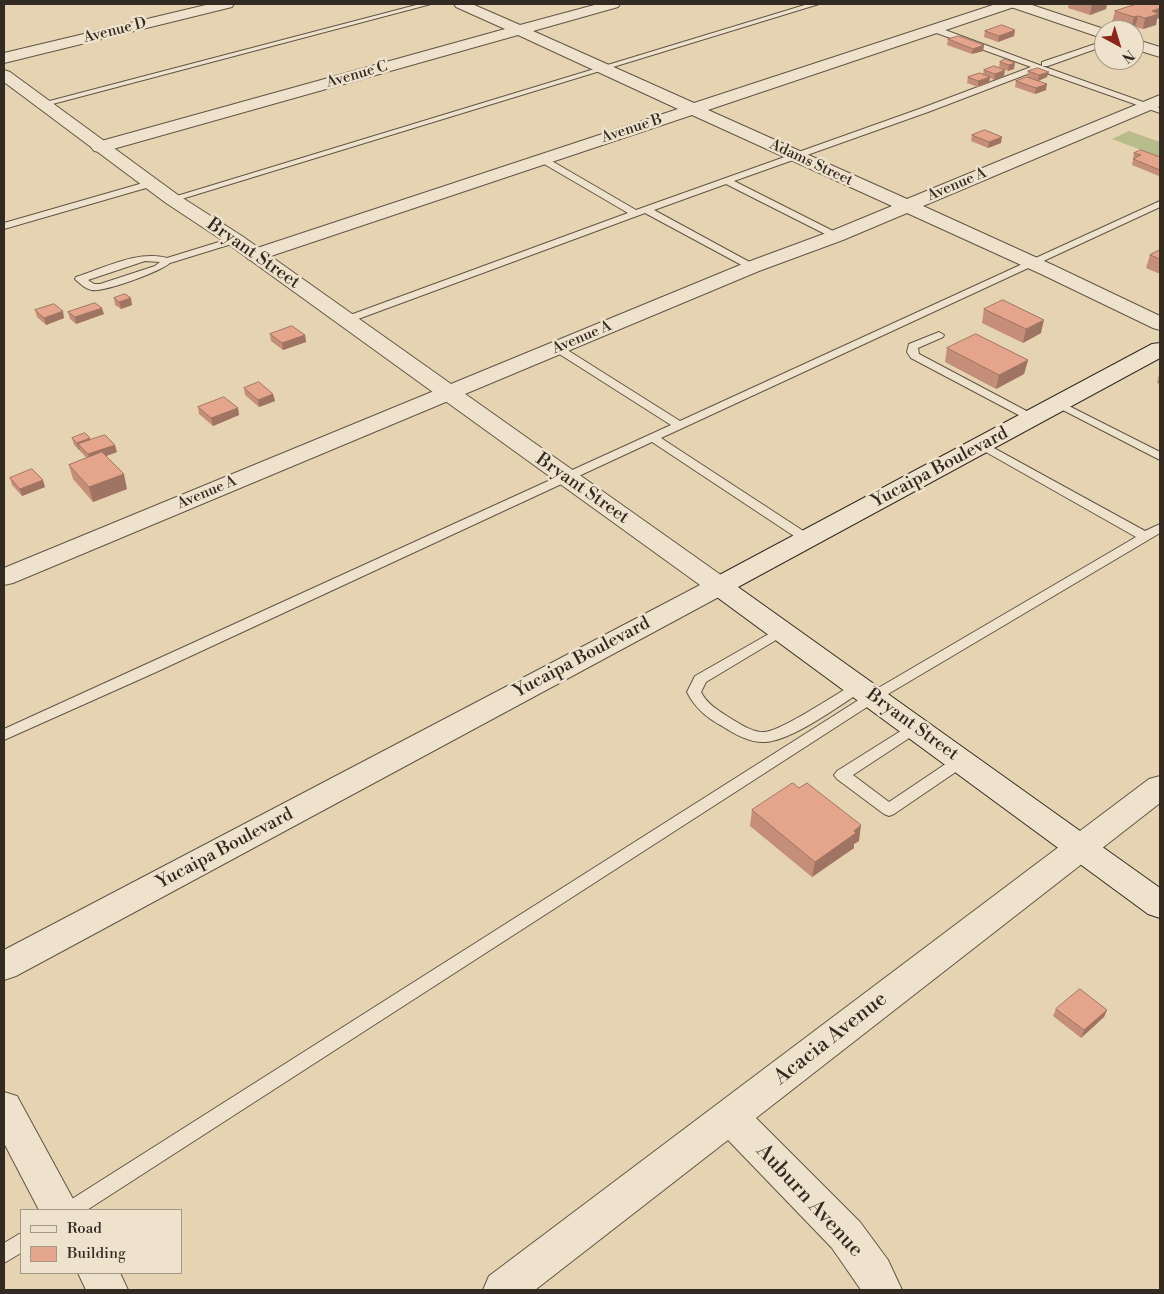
<!DOCTYPE html>
<style>
body{margin:0}
#map{position:relative;width:1164px;height:1294px;overflow:hidden;background:#e6d3b2;font-family:"Libre Bodoni",serif}
canvas{display:block}
.frame{position:absolute;inset:0;border:5px solid #332b21;pointer-events:none}
.legend{position:absolute;left:20px;top:1209px;width:162px;height:65px;box-sizing:border-box;background:#efe2cd;border:1px solid #a49988;margin:0;padding:6px 9px;list-style:none;font-size:15px;color:#332b21}
.legend li{display:flex;align-items:center;gap:10px;height:25px}
.legend b{width:25px;border:1px solid #a49988}
.north{position:absolute;left:1094px;top:20px;width:50px;height:50px;box-sizing:border-box;background:#efe2cd;border:1px solid #a49988;border-radius:50%;rotate:141deg;font-size:14px;font-weight:700;line-height:20px;text-align:center;color:#332b21}
.north::after{content:'';display:block;margin:auto;width:18px;height:22px;background:#8f2418;clip-path:polygon(50% 0,100% 100%,50% 72%,0 100%)}
</style>
<div id="map">
<canvas width="1164" height="1294"></canvas>
<div class="frame"></div>
<ul class="legend">
<li><b style="height:6px;background:#efe2cd"></b>Road</li>
<li><b style="height:14px;background:#e5a58c"></b>Building</li>
</ul>
<div class="north">N</div>
</div>
<script>
const ctx = document.querySelector('canvas').getContext('2d');
ctx.lineJoin = 'round';
function fillPath(path, color) { ctx.fillStyle = color; ctx.fill(path, 'evenodd'); }
function trace(path, color, width, dash) { ctx.strokeStyle = color; ctx.lineWidth = width; ctx.lineCap = dash ? 'butt' : 'round'; ctx.setLineDash(dash || []); ctx.stroke(path); }
function label(font, color, halo, rows, align = 'center') {
  ctx.font = font + ' "Libre Bodoni",serif'; ctx.lineWidth = 5; ctx.setLineDash([]); ctx.textBaseline = 'middle'; ctx.strokeStyle = halo; ctx.fillStyle = color; for (const [text, x, y, turn = 0] of rows) {
    ctx.save(); ctx.translate(x, y); ctx.rotate((+turn || 0) * Math.PI / 180); ctx.textAlign = isNaN(turn) ? turn : align; if (halo) ctx.strokeText(text, 0, 0); ctx.fillText(text, 0, 0); ctx.restore();
  }
}
fillPath(new Path2D(`
 M1129,131L1160,142V157L1112,139Z`), '#b8bb8a');
const service = new Path2D(`
 M420,4H431L45,106L38,104Z
 M808,4H819L175,201L172,202L167,199Z
 M931,27H937L1042,66V62L1104,41V46L1048,66H1042L1160,108V113L1038,70L928,112L734,181L839,234V238H833L726,184L654,210L755,265V269H749L645,213L350,322L346,323L341,320L342,318L628,213L539,161V157H545L636,210L922,108L1031,67L931,31Z
 M150,181L155,184L153,186L4,229V223Z
 M1160,201V207L661,438L811,536L813,539L811,542H803L652,442L154,673L4,740V729L671,425L553,350L552,348L553,346H561L680,421Z
 M235,237L240,240L238,242L170,263C159,272 106,292 92,290C86,289 79,283 75,279L76,277C105,268 137,250 167,258ZM145,261L160,262L155,266L100,284H94L88,280Z
 M939,332L944,335L943,337L918,348L919,354L1036,416L1038,418L1036,420H1028L911,358L907,352L909,344Z
 M1059,401L1160,452V460L1055,406L1053,404Z
 M981,441L1145,531L1160,524V533L878,700L87,1210H61L64,1204L868,694L1136,537L977,447L975,445Z
 M781,627L786,628L788,631L786,634L706,682L701,692C707,704 719,711 730,718C740,724 753,733 765,732C783,730 836,694 854,684H864L866,687L864,690C840,705 792,741 765,742C751,743 734,734 722,726C707,718 695,708 687,692L695,676Z
 M915,722L920,723L922,727L920,731L853,775L889,802L956,757L961,756L966,757L968,761L966,765L894,814L889,816L884,814L837,779L834,775L837,771Z
 M21,1233V1253L4,1263V1243Z`);
const minor = new Path2D(`
 M210,4H234L232,7L4,63V53Z
 M454,4H472L520,25L598,4H620L618,7L533,31L694,103L996,4H1016L1014,7L708,110L907,199L1160,95V106L923,206L1055,266L1160,316V330L1153,328L1041,274L907,213L843,240L759,271L13,583L4,585V568L745,263L829,232L892,206L692,115L262,259L255,261L248,259L245,255L248,251L678,109L518,35L106,151L100,152L94,151L91,147L94,143L505,29L456,7Z
 M1160,776V803L756,1118L860,1222L888,1260L902,1290H861L832,1248L728,1140L535,1290H483L489,1276L1149,779Z
 M4,1092L17,1096L79,1210H39L4,1143Z
 M78,1273H120L128,1290H86Z`);
const tertiary = new Path2D(`
 M1009,4H1029L1107,30H1104V38L1099,37L1011,7Z
 M1134,39L1160,47V57L1134,49Z
 M4,70L10,72L178,195L242,236L728,580L732,586L728,592L16,976L4,980V950L700,585L228,244L166,203L4,82Z`);
const secondary = new Path2D(`
 M1160,343V358L738,587L1160,888V918L1148,914L710,592L706,586L710,580L1152,344Z`);
trace(service, '#605545', 2);
trace(minor, '#605545', 2);
trace(tertiary, '#605545', 2);
trace(secondary, '#332b21', 2);
fillPath(service, '#efe2cd');
fillPath(minor, '#efe2cd');
fillPath(tertiary, '#efe2cd');
fillPath(secondary, '#efe2cd');
fillPath(new Path2D(`
 M1069,4H1107L1106,9L1090,15L1068,8Z
 M1115,11L1157,19L1156,25L1143,29L1135,27L1131,28L1112,22Z
 M985,31L1014,36L998,42L984,37Z
 M948,39L984,45L983,51L972,54L947,45Z
 M1005,59L1014,69L1008,71L999,67L1000,62Z
 M984,70L1004,76L994,80L990,78L989,83L978,87L967,83L968,77L983,74Z
 M1028,71L1047,77L1038,81L1046,90L1035,94L1015,87L1016,81L1027,77Z
 M972,135L1001,143L988,148L971,141Z
 M1134,153L1160,157V175L1159,176L1132,165Z
 M1160,250V274L1146,268L1150,255Z
 M114,298L132,305L121,309L115,305Z
 M984,309L1041,333L1023,343L982,323Z
 M35,310L64,318L46,325L37,317Z
 M68,312L104,314L76,324L70,319Z
 M270,334L305,335L306,342L283,350L271,341Z
 M947,348L1028,360L1024,374L996,389L945,362Z
 M1160,370V384L1157,383Z
 M244,388L273,394L275,401L259,407L245,395Z
 M198,407L238,408L239,415L213,426L199,414Z
 M72,438L90,440L117,452L106,456L127,489L93,502L73,479L69,465L87,458L80,451V450H79L74,445Z
 M10,478L45,487L22,496L12,485Z
 M752,810L859,841L854,844V848L812,877L750,826Z
 M1056,1009L1107,1010L1104,1017L1081,1038L1053,1016Z`), '#c58e78');
fillPath(new Path2D(`
 M1092,4H1107L1106,9L1090,15Z
 M1160,8V18L1157,19L1156,25L1143,29L1145,18L1152,11Z
 M1138,16L1135,27L1131,28L1134,17Z
 M1015,30L1014,36L998,42L999,36Z
 M984,45L983,51L972,54L973,49Z
 M1015,63L1014,69L1008,71L1009,65Z
 M1005,70L1004,76L994,80L995,74Z
 M1049,72L1047,77L1038,81L1039,75Z
 M990,77L989,83L978,87V81Z
 M1047,84L1046,90L1035,94L1036,88Z
 M1002,137L1001,143L988,148L989,142Z
 M131,298L132,305L121,309L119,302Z
 M102,308L104,314L76,324L75,317Z
 M63,311L64,318L46,325L44,318Z
 M1044,320L1041,333L1023,343L1026,329Z
 M305,335L306,342L283,350L282,343Z
 M1028,360L1024,374L996,389L999,375Z
 M273,394L275,401L259,407L258,400Z
 M238,408L239,415L213,426L211,418Z
 M90,438L92,445L78,444L80,450H79L77,443Z
 M115,445L117,452L90,462L88,454Z
 M124,474L127,489L93,502L89,487Z
 M43,480L45,487L22,496L20,489Z
 M861,825L859,841L854,844V848L812,877L815,862L854,831Z
 M1107,1010L1104,1017L1081,1038L1084,1030Z`), '#a07462');
const building = new Path2D(`
 M1137,4H1160V8L1152,11L1159,14L1145,18L1138,16L1134,17L1115,11Z
 M1002,25L1015,30L999,36L985,31Z
 M959,36L984,45L973,49L948,39Z
 M1005,59L1015,63L1009,65L1000,62Z
 M994,66L1005,70L995,74L984,70Z
 M1038,68L1049,72L1039,75L1028,71Z
 M980,73L990,77L978,81L968,77Z
 M1027,77L1047,84L1036,88L1016,81Z
 M985,130L1002,137L989,142L972,135Z
 M1141,150L1160,157V170L1133,159L1141,155L1134,153Z
 M1160,250V259L1150,255Z
 M125,294L131,298L119,302L114,298Z
 M1003,300L1044,320L1026,329L984,309Z
 M95,303L102,308L75,317L68,312Z
 M54,304L63,311L44,318L35,310Z
 M292,326L305,335L282,343L270,334Z
 M976,334L1028,360L999,375L947,348Z
 M259,382L273,394L258,400L244,388Z
 M224,397L238,408L211,418L198,407Z
 M85,433L90,438L77,443L72,438Z
 M105,435L115,445L88,454L78,444Z
 M102,452L124,474L89,487L69,465Z
 M32,469L43,480L20,489L10,478Z
 M793,783L799,788L807,783L861,825L854,831L856,833L815,862L752,810Z
 M1080,989L1107,1010L1084,1030L1056,1009Z`);
fillPath(building, '#e5a58c');
trace(building, '#a07462', 1);
label('15px', '#332b21', '#efe2cd', [
 ["Avenue D",115,31,-14],
 ["Avenue C",357,75,-16],
 ["Avenue B",632,129,-18],
 ["Adams Street",811,163,25],
 ["Avenue A",957,185,-23],
 ["Avenue A",582,338,-23],
 ["Avenue A",207,493,-23]
]);
label('18px', '#332b21', '#efe2cd', [
 ["Bryant Street",253,254,35],
 ["Yucaipa Boulevard",940,468,-28],
 ["Bryant Street",582,489,35],
 ["Yucaipa Boulevard",582,658,-28],
 ["Bryant Street",912,725,36],
 ["Yucaipa Boulevard",225,849,-28]
]);
label('21px', '#332b21', '#efe2cd', [
 ["Acacia Avenue",831,1039,-38],
 ["Auburn Avenue",809,1201,47]
]);
</script>
